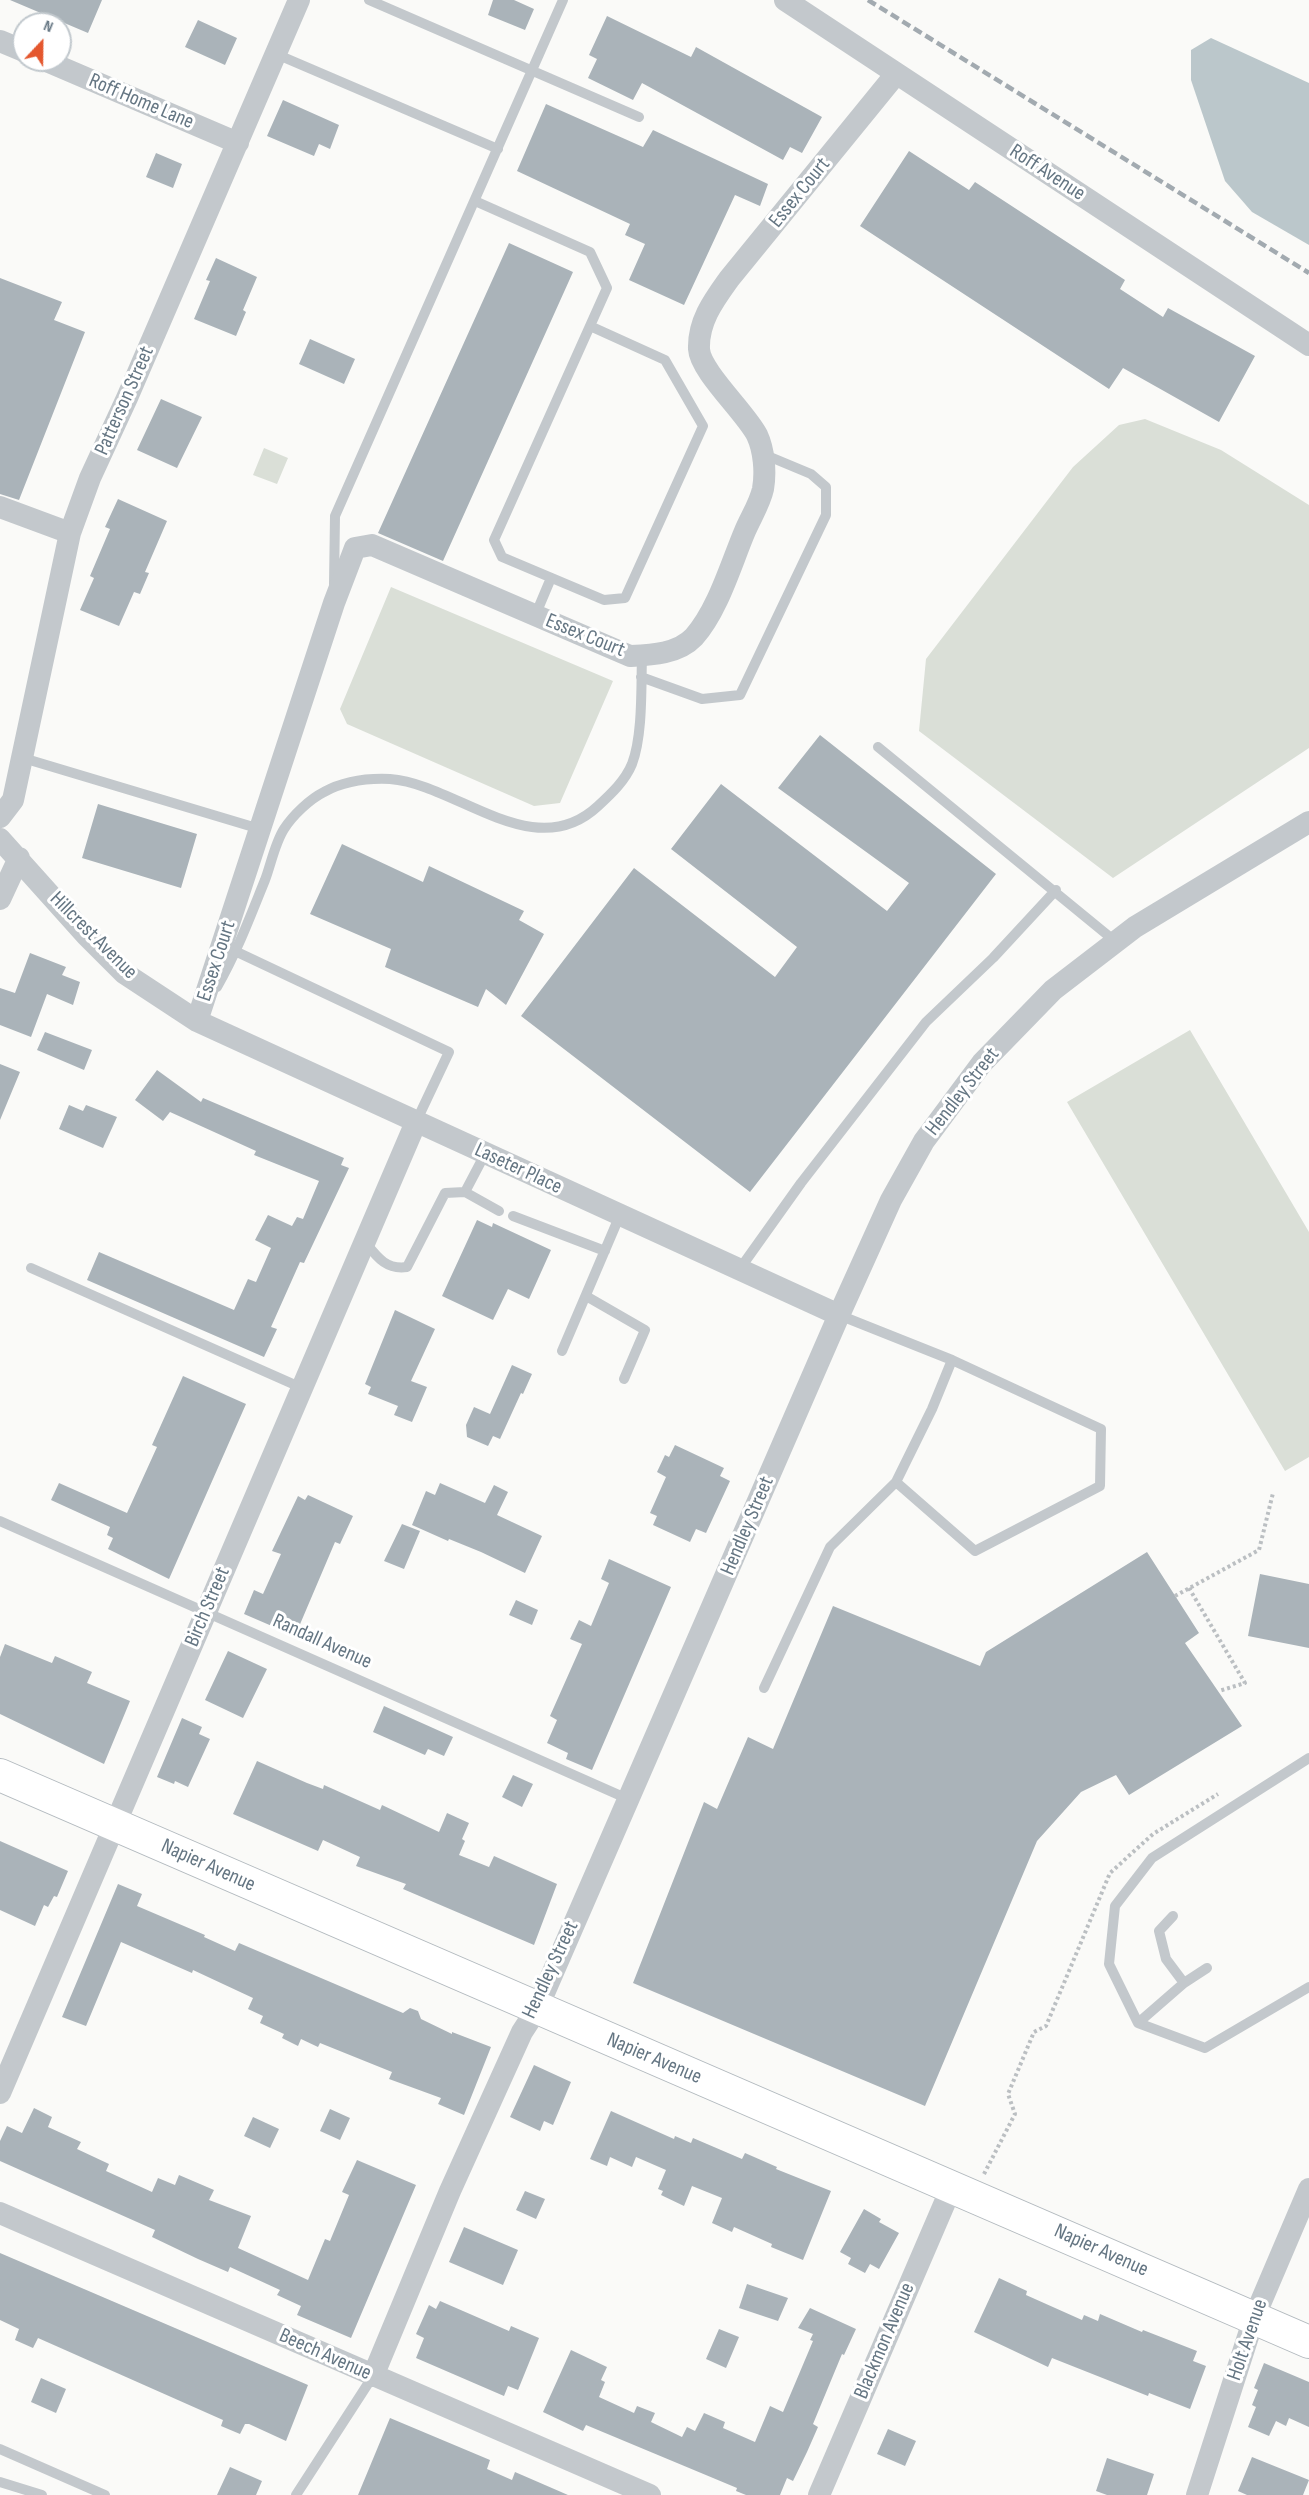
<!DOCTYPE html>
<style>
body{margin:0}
#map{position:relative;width:1309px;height:2495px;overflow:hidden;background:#fafaf8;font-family:"Sofia Sans Condensed",sans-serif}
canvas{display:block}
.north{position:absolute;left:12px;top:12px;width:60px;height:60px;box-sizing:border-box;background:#fff;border:2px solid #c1c8cd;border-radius:50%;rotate:22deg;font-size:16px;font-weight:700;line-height:24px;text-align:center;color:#657683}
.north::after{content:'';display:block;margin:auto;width:21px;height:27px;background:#e4572e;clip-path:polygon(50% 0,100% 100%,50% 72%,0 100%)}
</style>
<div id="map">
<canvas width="1309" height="2495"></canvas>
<div class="north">N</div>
</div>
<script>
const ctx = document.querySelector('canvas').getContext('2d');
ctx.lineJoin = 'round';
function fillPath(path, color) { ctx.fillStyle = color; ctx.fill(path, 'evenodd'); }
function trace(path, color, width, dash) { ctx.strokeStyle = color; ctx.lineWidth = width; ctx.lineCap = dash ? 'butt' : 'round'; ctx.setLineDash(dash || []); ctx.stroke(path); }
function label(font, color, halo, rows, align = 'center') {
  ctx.font = font + ' "Sofia Sans Condensed",sans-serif'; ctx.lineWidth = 6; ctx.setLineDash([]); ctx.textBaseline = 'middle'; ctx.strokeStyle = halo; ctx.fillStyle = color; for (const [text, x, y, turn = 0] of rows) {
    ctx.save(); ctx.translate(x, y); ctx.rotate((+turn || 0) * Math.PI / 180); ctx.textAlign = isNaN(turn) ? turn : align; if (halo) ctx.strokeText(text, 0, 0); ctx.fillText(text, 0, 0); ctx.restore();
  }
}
fillPath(new Path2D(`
 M1145,419L1221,450L1309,505V748L1113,878L919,731L926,659L1073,467L1119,425Z
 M264,448L288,458L277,484L253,475Z
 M391,587L613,681L560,803L534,806L347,724L340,709Z
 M1190,1030L1309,1232V1457L1285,1471L1067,1102Z`), '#dadfd7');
fillPath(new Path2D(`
 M1211,38L1309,83V245L1252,212L1225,181L1191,80V50Z`), '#bbc7cb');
fillPath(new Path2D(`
 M10,0H102L88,33Z
 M493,0H514L534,9L525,30L488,15Z
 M607,16L691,57L696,47L822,117L802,153L790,147L783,160L642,83L633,100L588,78L597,59L589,55Z
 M198,20L237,38L225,65L185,47Z
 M283,100L339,125L330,149L319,144L314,156L267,136Z
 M546,104L643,147L653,130L768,184L760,206L735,195L684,305L629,280L645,244L625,235L630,224L517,171Z
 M909,151L969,190L975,182L1125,280L1120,289L1163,317L1168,308L1255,356L1219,422L1123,368L1109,389L860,226Z
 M156,153L182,164L173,188L146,177Z
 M509,243L573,272L443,561L378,533Z
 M216,258L257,277L243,310L246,312L236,336L194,319L210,281L206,280Z
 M0,278L62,302L54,320L85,332L19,500L0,494Z
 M310,339L355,359L344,384L299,364Z
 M161,399L202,417L177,468L137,450Z
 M118,499L167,521L145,572L149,573L140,594L134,592L119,626L80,610L94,578L90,576L110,529L105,527Z
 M820,735L996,874L750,1192L521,1016L634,868L775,977L797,947L671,849L721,784L887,911L909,883L778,788Z
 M98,804L197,834L181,888L82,858Z
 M342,844L423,882L429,866L524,911L519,920L544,934L506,1005L486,989L478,1007L385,967L391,949L310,914Z
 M30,953L66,967L62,975L80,982L73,1005L47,994L31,1037L0,1025V988L15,993Z
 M45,1032L92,1050L84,1070L37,1050Z
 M0,1064L20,1072L0,1120Z
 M157,1070L201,1102L203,1098L344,1158L341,1165L349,1168L304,1263L300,1262L271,1327L277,1329L264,1357L87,1280L99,1252L234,1310L248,1279L256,1282L271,1248L255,1240L268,1215L292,1226L297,1217L303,1219L319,1181L254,1155L256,1151L170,1112L163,1121L135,1100Z
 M69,1105L83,1111L86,1105L117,1117L103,1148L59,1129Z
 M477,1220L492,1227L493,1223L551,1250L529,1299L508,1289L493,1320L442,1296Z
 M395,1310L435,1329L411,1381L427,1387L412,1422L394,1415L398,1406L368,1394L371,1387L365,1384Z
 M512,1365L532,1374L523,1394L521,1393L500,1439L493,1436L488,1446L467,1437L466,1425L474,1407L490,1414Z
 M183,1376L246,1404L169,1579L108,1549L113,1538L107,1535L110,1527L51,1500L59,1483L127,1513L157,1447L152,1445Z
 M675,1445L724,1468L720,1476L730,1481L706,1533L696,1529L690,1542L653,1525L657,1516L650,1513L666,1477L657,1472L665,1455L669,1457Z
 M440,1483L485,1503L494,1485L508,1492L497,1515L542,1536L525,1573L481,1552L449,1539L448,1541L412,1525L426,1491L435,1495Z
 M308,1495L353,1516L340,1544L335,1542L295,1636L244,1614L254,1590L263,1594L281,1554L272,1551L298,1496L305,1500Z
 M402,1524L420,1531L404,1569L384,1561Z
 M1147,1552L1199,1633L1185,1643L1242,1726L1129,1795L1116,1775L1081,1792L1037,1841L925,2106L633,1983L704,1802L717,1809L748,1737L773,1749L833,1606L980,1666L986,1652Z
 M609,1559L671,1587L592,1770L566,1759L568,1753L547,1743L557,1720L550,1716L582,1644L570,1639L579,1620L591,1626L609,1583L601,1579Z
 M1260,1574L1309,1584V1648L1248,1636Z
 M516,1600L538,1610L532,1625L509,1615Z
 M5,1644L52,1663L55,1656L92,1672L87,1683L130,1701L104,1764L0,1714V1657Z
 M228,1651L267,1669L243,1718L205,1700Z
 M384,1706L453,1737L444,1756L428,1749L425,1755L373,1732Z
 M182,1718L202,1727L199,1734L210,1739L188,1787L175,1781L174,1784L157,1777Z
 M257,1761L307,1783L323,1789L324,1785L380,1810L382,1805L439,1832L447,1813L469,1823L462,1839L465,1841L459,1855L489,1867L494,1856L557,1884L534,1945L403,1889L406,1884L356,1866L360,1857L323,1840L318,1851L233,1814Z
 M513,1775L533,1784L522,1807L502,1797Z
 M0,1841L68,1871L57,1897L54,1896L48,1907L44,1905L35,1926L0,1910Z
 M118,1884L142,1894L137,1906L205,1935L204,1937L235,1951L239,1943L403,2013L410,2008L418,2011L421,2019L452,2034V2032L491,2047L464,2115L438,2104L441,2098L389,2079L392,2072L320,2043L318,2047L301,2039L298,2046L282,2038L284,2034L260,2023L263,2016L248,2009L253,1998L193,1970L192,1973L121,1942L86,2026L62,2017Z
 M534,2065L571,2082L553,2125L544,2121L540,2131L510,2117Z
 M34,2108L52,2117L48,2127L81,2142L77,2149L109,2164L106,2171L152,2192L158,2178L175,2185L179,2175L214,2190L209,2200L251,2216L238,2248L308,2280L325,2239L330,2241L349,2195L342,2192L357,2160L416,2185L351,2338L297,2315L301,2306L277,2295L280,2290L230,2267L228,2272L198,2259L152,2237L155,2230L0,2161V2141L7,2126L22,2133Z
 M330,2109L350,2118L340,2140L320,2131Z
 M611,2111L674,2139L675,2136L691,2143L693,2138L742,2159L745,2153L777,2167L776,2169L831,2191L803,2260L771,2247L772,2244L734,2227L732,2232L712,2223L722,2198L692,2186L684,2206L661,2195L663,2191L658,2189L666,2170L636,2157L632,2167L610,2157L607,2166L590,2159Z
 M253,2117L279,2129L270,2148L244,2136Z
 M525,2191L545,2199L536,2219L516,2210Z
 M864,2209L881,2219L879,2222L899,2233L879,2269L870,2264L865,2273L848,2264L851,2258L840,2252Z
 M464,2227L518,2250L503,2285L449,2262Z
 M0,2253L308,2385L286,2441L249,2424H245L240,2434L221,2426L223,2420L38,2338L33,2348L15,2340L19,2329L0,2320Z
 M999,2278L1027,2291L1026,2295L1082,2320L1084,2315L1098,2321L1100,2314L1142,2332L1143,2330L1197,2351L1193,2361L1206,2366L1190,2409L1149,2393L1148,2396L1052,2358L1048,2367L974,2332Z
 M747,2284L788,2298L778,2321L739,2308Z
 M440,2301L509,2331L511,2326L539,2338L518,2390L508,2386L504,2396L416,2358L424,2338L416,2334L429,2305L436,2309Z
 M810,2308L856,2329L844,2355L842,2354L813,2424L818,2427L807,2452L793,2481L787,2478L780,2495H746L736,2491L737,2488L586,2425L583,2431L543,2412L571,2350L607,2367L601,2380L605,2382L599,2397L634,2413L637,2406L655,2413L651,2422L682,2437L687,2427L695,2431L704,2413L725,2422L723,2428L755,2442L770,2406L783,2412L813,2341L810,2340L813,2334L798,2328Z
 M719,2329L739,2337L726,2368L706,2359Z
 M1264,2363L1309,2382V2427L1289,2418L1286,2426L1276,2421L1269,2436L1248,2427L1256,2407L1252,2405L1258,2390L1254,2388Z
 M41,2378L66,2389L56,2413L31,2402Z
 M390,2418L490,2460L487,2469L512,2480L515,2472L568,2495H358Z
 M888,2429L916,2441L905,2466L877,2454Z
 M1252,2457L1309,2480L1303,2495H1247L1238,2491Z
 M1107,2458L1154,2474L1147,2495H1107L1096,2491Z
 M230,2467L262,2481L256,2495H217Z`), '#aab3b9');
const secondary = new Path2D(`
 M0,1775L1309,2342`);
trace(secondary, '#b3babf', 34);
trace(new Path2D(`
 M1189,1588L1245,1683L1219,1691
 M1175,1596L1259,1550L1273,1493
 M984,2174L1015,2114L1008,2094L1034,2032L1046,2026L1110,1873L1153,1834L1218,1794`), '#bbbfc2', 4, [3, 3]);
trace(new Path2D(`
 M369,0L639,117
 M276,54L498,149
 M475,201L590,252L607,288L494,540L502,557L604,600L625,598L703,426L665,360L590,326
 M334,584L335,516L563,0
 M535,616L551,578
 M641,677L702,699L740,695L826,515V487L811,474L763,454
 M878,747L1116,942
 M23,758L260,829
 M237,952L449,1052L416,1122
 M217,987C237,952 250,917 265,880C271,864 275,843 284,829C293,815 310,799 324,792C344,781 367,778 390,779C457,784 534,866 598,806C611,794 625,781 632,764C643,735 641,687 642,656
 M465,1192L485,1154
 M513,1216L605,1251
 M365,1242C377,1257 386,1270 407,1267L445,1193L465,1192L499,1211
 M31,1268L302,1388
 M739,1270L801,1183L926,1022L993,958L1056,890
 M586,1296L645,1330L624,1379
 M562,1351L620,1215
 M896,1482L932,1409L952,1360
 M0,1521L628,1799
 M764,1688L830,1547L896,1482L975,1551L1100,1486L1101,1429L952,1360L839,1315
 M1309,1758L1152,1858L1115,1906L1109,1964L1138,2023L1205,2048L1309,1987
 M1173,1916L1159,1931L1166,1959L1184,1983
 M1138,2023L1184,1983L1207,1968
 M0,2449L105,2495
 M0,2482L42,2495
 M296,2495L373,2376`), '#c3c8cc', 10);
trace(new Path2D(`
 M785,0L1309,345
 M0,41L24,51
 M44,60L238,143
 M0,507L70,533
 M0,817L13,800L70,533L90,478L127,398L299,0
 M0,839L86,935L124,973L197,1021L839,1315
 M0,899L19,858
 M197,1021L334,603L355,548L372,545L630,656C651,655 678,654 694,637C718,610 731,564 745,531C751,517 760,503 763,489C766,472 764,450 757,435C746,413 700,371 699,349C698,321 714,300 729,279L896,74
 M0,2093L416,1122
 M0,2213L650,2495
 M373,2376L450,2191L522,2032L537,2009L839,1315L891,1200L924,1141L982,1063L1053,990L1135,927L1309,822
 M819,2495L952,2186
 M1197,2495L1254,2318L1309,2189`), '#c3c8cc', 22);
trace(secondary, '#fff', 32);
trace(new Path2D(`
 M868,0L1309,273`), '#a2aab0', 4.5, [9, 4.5]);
label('21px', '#657683', '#fff', [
 ["Roff Home Lane",141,102,23],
 ["Roff Avenue",1047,173,33],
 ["Essex Court",800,193,-51],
 ["Patterson Street",125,401,-66],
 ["Essex Court",585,636,22],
 ["Hillcrest Avenue",93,936,45],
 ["Essex Court",217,961,-72],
 ["Hendley Street",963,1092,-52],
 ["Laseter Place",518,1169,25],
 ["Hendley Street",748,1526,-67],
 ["Birch Street",208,1607,-67],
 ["Randall Avenue",322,1642,24],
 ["Napier Avenue",208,1866,24],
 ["Hendley Street",551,1970,-65],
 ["Napier Avenue",654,2059,23],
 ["Napier Avenue",1101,2251,24],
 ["Holt Avenue",1248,2340,-71],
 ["Blackmon Avenue",885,2341,-67],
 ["Beech Avenue",325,2355,24]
]);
</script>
